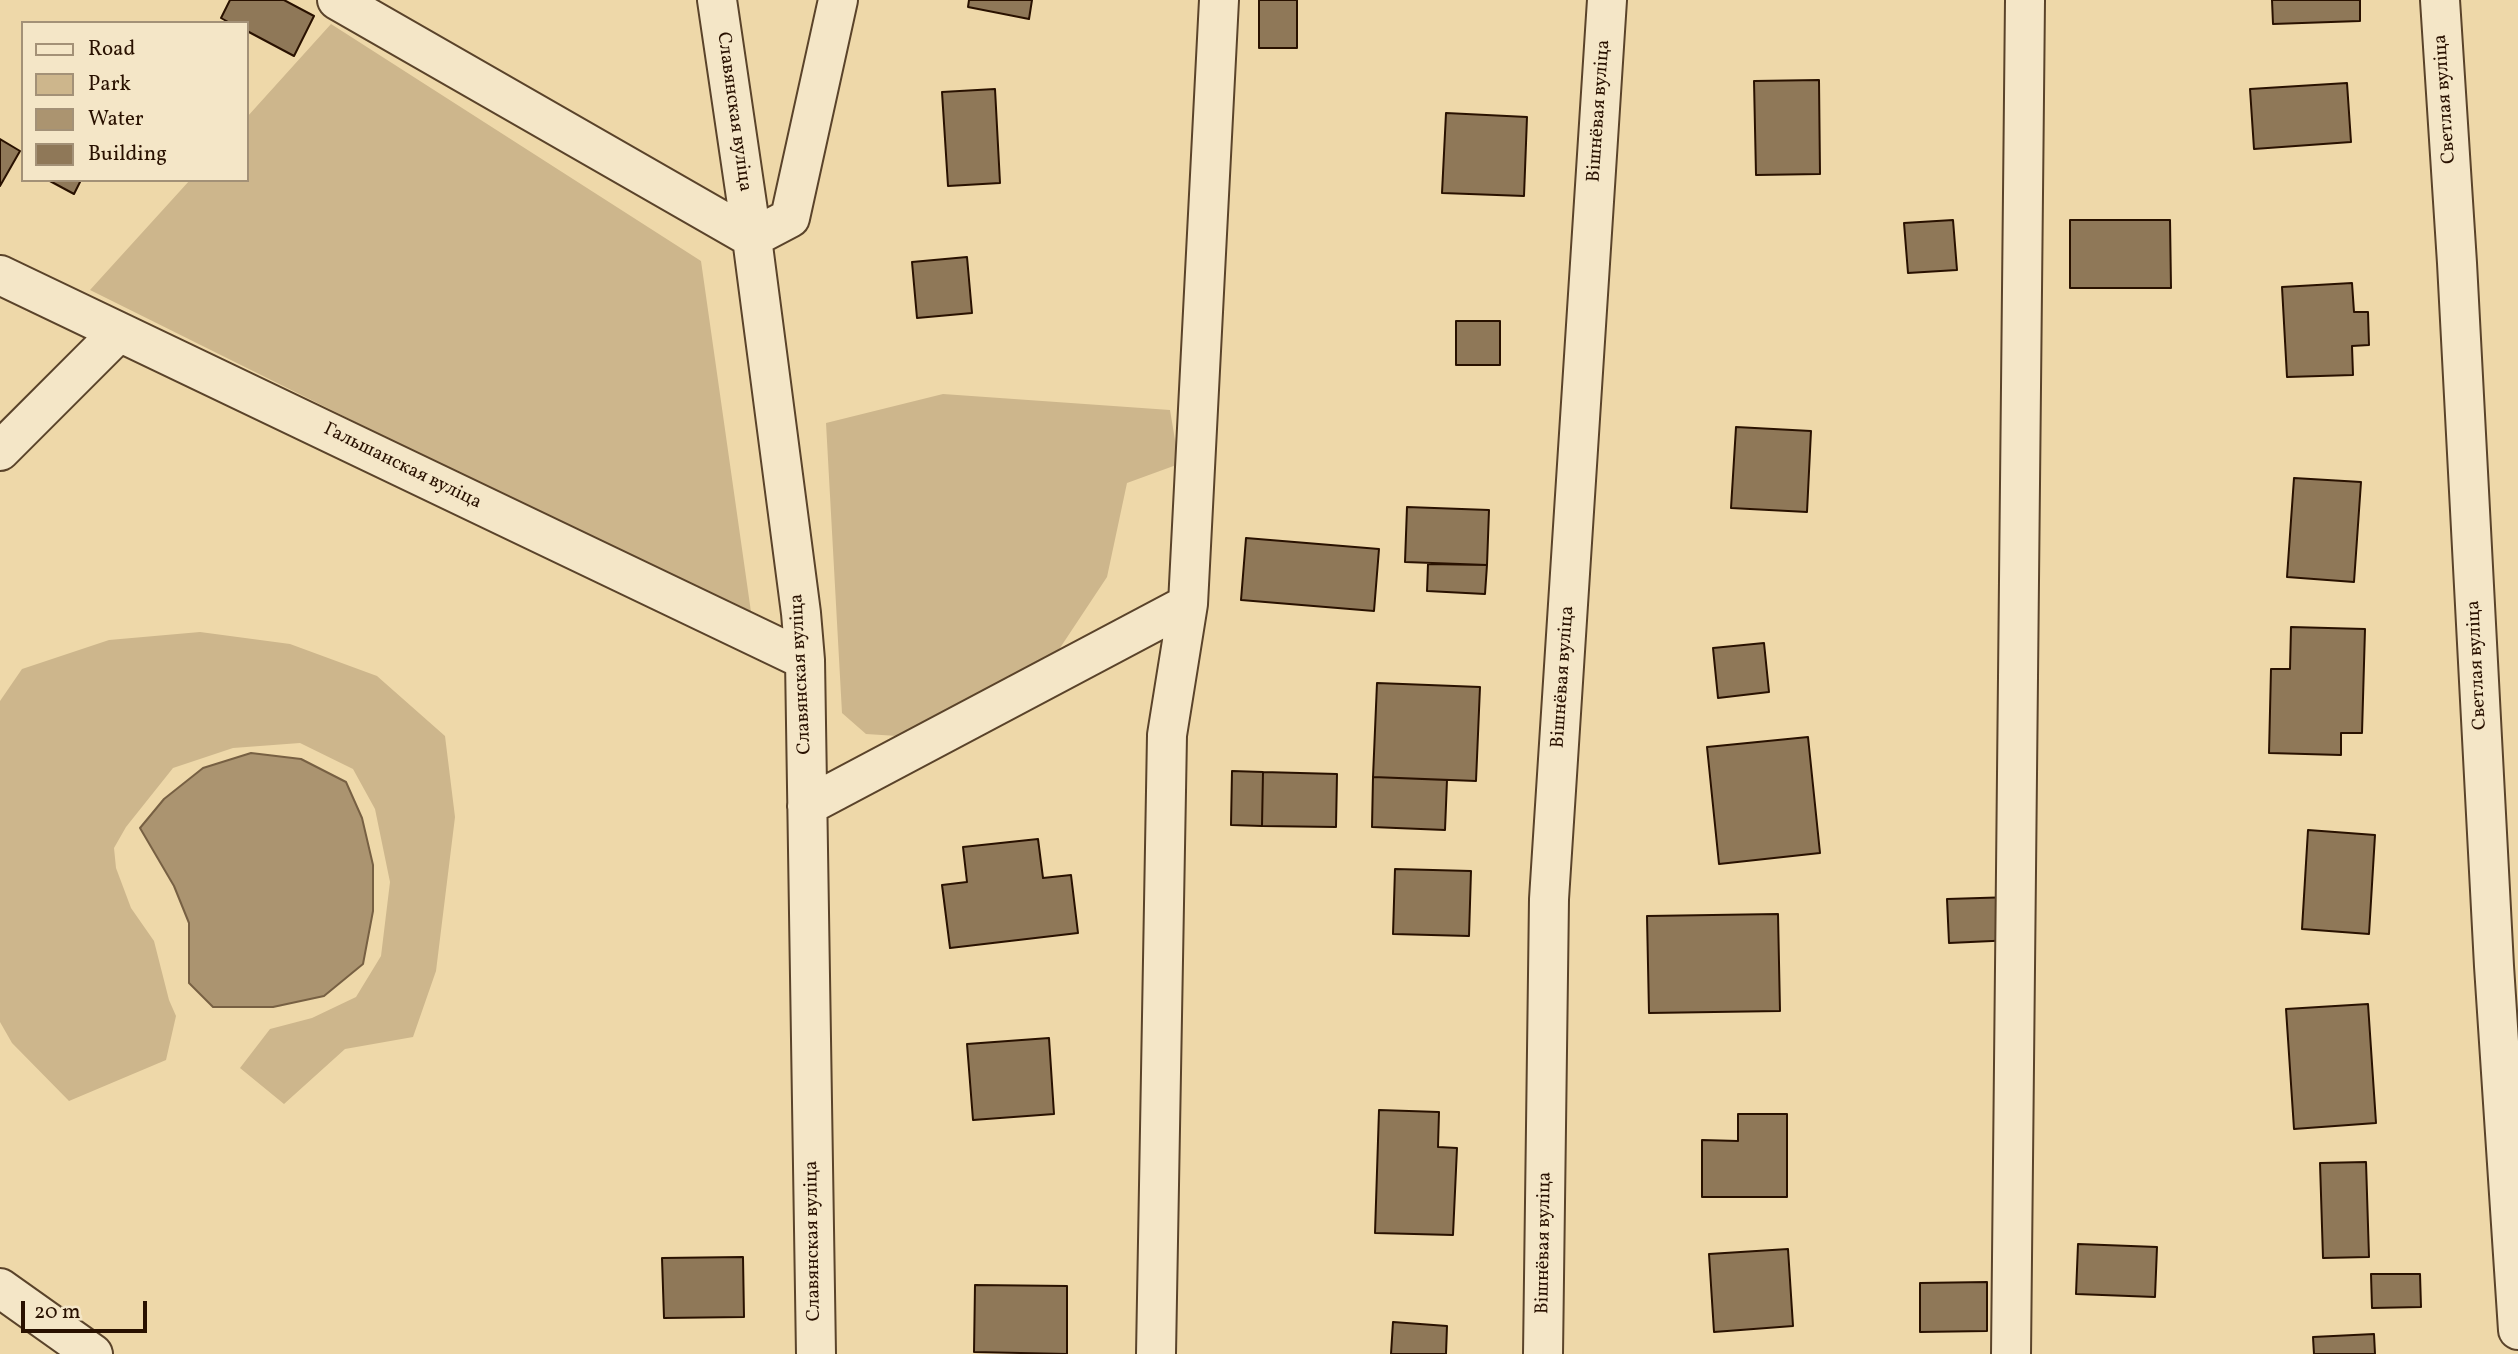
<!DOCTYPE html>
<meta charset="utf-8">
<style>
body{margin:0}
#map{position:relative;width:2518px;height:1354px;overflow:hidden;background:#eed8a9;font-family:Vollkorn,serif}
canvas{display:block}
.legend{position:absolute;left:21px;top:21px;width:228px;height:161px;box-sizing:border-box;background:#f4e6c7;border:2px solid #a39177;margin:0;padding:9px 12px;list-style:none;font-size:21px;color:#291100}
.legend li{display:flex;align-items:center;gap:14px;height:35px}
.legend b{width:35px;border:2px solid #a39177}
.scale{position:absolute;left:21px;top:1301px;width:126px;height:32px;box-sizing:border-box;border:4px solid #291100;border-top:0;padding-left:9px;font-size:21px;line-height:24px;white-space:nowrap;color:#291100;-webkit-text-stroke:5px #f4e6c7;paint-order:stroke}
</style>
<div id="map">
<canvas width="2518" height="1354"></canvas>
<ul class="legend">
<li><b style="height:9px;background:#f4e6c7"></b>Road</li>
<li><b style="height:19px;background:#cdb68c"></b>Park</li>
<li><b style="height:19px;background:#ab9470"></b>Water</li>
<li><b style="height:19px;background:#8f7858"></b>Building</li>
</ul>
<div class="scale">20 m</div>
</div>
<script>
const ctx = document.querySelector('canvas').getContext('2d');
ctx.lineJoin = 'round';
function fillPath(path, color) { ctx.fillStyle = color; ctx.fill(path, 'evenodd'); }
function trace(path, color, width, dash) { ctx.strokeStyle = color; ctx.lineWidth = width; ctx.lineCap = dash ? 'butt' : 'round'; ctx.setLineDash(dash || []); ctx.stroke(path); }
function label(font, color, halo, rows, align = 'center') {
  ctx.font = font + ' Vollkorn,serif'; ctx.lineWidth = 6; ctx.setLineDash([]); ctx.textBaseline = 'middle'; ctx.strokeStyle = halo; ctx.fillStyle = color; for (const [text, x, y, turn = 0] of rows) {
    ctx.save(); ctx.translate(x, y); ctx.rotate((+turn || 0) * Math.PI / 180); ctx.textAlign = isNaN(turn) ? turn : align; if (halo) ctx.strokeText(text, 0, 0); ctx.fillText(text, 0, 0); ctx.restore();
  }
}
fillPath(new Path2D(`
 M331,24L701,261L752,619L90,290L190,180H247V117Z
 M943,394L1170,410L1179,464L1127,483L1107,577L1056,654L913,737L866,734L842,713L826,423Z
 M200,632L290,644L377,676L445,736L455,817L436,971L413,1037L345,1049L284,1104L240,1068L270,1029L312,1018L356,997L381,956L390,882L375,809L353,769L300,743L233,748L173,768L126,827L114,848L116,868L131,908L154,941L169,1000L176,1016L166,1060L69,1101L12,1043L0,1022V701L22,669L109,640Z`), '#cdb68c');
const water = new Path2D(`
 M251,753L301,759L346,782L362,818L373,865V911L363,964L324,996L273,1007H213L189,983V923L174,886L140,828L164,799L203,768Z`);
fillPath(water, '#ab9470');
trace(water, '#776043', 2);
const building = new Path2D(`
 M230,0H284L314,16L294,56L247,31V23H230L221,18Z
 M969,0H1032L1029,19L968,7Z
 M1259,0H1297V48H1259Z
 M2272,0H2360V21L2273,24Z
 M1819,80L1820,174L1756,175L1754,81Z
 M2347,83L2351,142L2254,149L2250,89Z
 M995,89L1000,183L948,186L942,92Z
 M1446,113L1527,117L1524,196L1442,193Z
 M0,139L20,151L0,186Z
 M48,180H81L74,194Z
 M1953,220L1957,270L1908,273L1904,223Z
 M2070,220H2170L2171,288H2070Z
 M967,257L972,313L917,318L912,262Z
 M2352,283L2354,312H2368L2369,345L2352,346L2353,375L2287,377L2282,287Z
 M1456,321H1500V365H1456Z
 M1736,427L1811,431L1807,512L1731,508Z
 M2294,478L2361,482L2354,582L2287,577Z
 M1407,507L1489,510L1487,565L1405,562Z
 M1246,538L1379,549L1374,611L1241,600Z
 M1428,564L1487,565L1485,594L1427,591Z
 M2291,627L2365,629L2362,733H2341V755L2269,753L2271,669H2290Z
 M1764,643L1769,692L1718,698L1713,648Z
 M1377,683L1480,687L1476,781L1373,777Z
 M1808,737L1820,853L1719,864L1707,747Z
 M1232,771L1263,772L1262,826L1231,825Z
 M1263,772L1337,774L1336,827L1262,826Z
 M1373,777L1447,780L1445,830L1372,827Z
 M2308,830L2375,835L2369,934L2302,929Z
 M1038,839L1043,878L1071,875L1078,933L950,948L942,885L967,882L963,847Z
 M1395,869L1471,871L1469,936L1393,934Z
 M2013,897L2014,940L1949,943L1947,899Z
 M1778,914L1780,1011L1649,1013L1647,916Z
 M2368,1004L2376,1123L2294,1129L2286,1009Z
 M1049,1038L1054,1114L973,1120L967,1044Z
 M1379,1110L1439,1112L1438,1147L1457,1148L1453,1235L1375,1233Z
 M1738,1114H1787V1197H1702V1140L1738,1141Z
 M2366,1162L2369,1257L2323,1258L2320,1163Z
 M2078,1244L2157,1247L2155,1297L2076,1294Z
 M1788,1249L1793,1326L1714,1332L1709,1254Z
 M743,1257L744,1317L664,1318L662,1258Z
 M2371,1274H2420L2421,1307L2372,1308Z
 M1987,1282V1331L1920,1332V1283Z
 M975,1285L1067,1286V1354L974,1352Z
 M1393,1322L1447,1326L1446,1354H1391Z
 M2374,1334L2375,1354H2314L2313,1337Z`);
fillPath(building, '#8f7858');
trace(building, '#291100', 2);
const minor = new Path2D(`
 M337,0L752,238L790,218L838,0
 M717,0L752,238L801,613L805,660L816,1354
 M2440,0L2457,263L2494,966L2518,1330
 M0,275L805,660
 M0,451L119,332
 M807,806L1188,604
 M0,1288L93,1354
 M1156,1354L1167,735L1188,604L1219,0
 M1543,1354L1549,899L1607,0
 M2011,1354L2025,0`);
trace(minor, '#5a432a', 42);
trace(minor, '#f4e6c7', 38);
label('19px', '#291100', '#f4e6c7', [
 ["Светлая вуліца",2446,99,-94],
 ["Вішнёвая вуліца",1600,111,-86],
 ["Славянская вуліца",733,112,82],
 ["Гальшанская вуліца",402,467,26],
 ["Светлая вуліца",2478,665,-93],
 ["Славянская вуліца",802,674,-93],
 ["Вішнёвая вуліца",1564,677,-86],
 ["Славянская вуліца",814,1241,-91],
 ["Вішнёвая вуліца",1545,1243,-89]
]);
</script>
